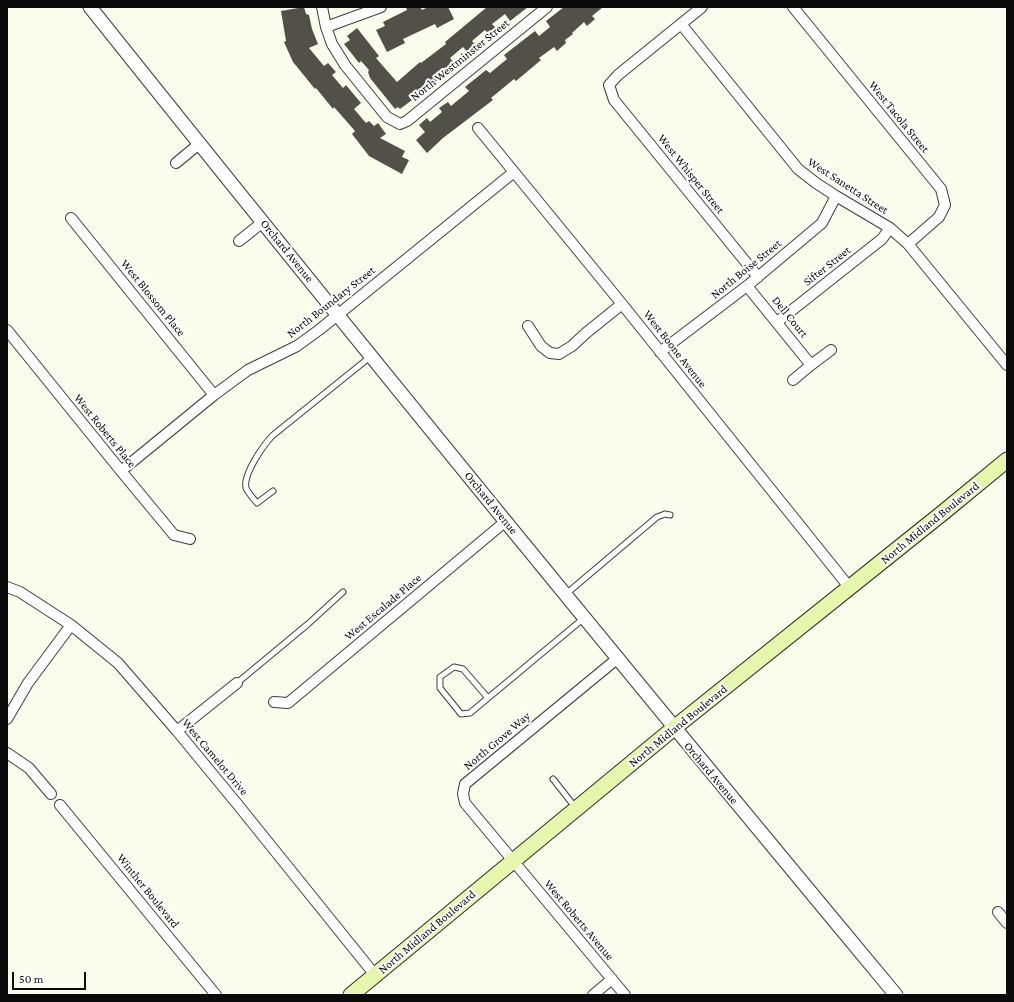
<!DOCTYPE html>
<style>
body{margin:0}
#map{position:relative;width:1014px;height:1002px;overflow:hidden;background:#fafdeb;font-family:"Crimson Pro",serif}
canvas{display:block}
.frame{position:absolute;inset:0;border:8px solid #0b0b0b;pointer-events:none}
.scale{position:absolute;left:12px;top:972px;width:74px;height:18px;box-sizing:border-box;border:2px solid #0b0b0b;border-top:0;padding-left:5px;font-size:12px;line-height:14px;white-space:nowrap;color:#0b0b0b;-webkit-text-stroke:3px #fff;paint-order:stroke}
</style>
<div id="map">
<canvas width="1014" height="1002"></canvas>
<div class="frame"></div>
<div class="scale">50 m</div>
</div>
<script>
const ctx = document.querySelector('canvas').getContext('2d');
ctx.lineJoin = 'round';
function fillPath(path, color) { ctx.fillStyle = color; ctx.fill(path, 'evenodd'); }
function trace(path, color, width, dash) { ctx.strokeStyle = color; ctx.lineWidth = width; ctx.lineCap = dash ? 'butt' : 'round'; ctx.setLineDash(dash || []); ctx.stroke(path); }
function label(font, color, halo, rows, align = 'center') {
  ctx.font = font + ' "Crimson Pro",serif'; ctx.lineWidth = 4; ctx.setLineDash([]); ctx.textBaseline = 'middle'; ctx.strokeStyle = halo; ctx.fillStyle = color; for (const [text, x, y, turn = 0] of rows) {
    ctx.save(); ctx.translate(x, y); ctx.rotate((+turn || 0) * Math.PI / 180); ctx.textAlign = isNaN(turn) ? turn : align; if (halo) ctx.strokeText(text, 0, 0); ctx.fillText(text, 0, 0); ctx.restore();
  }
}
fillPath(new Path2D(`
 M304,7L306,14L309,15L312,29L318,44L309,48L324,66L328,63L336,72L332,75L343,88L346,85L361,103L354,109L366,123L369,121L374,126L378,123L386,134L380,138L405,151L402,157L409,160L402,174L369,156L352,134L355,131L334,107L333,109L316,88L315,89L293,62L284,42L286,41L281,11Z
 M406,7H420L422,10L428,7H448L454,19L437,28L435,24L403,39L405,43L387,52L376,30L385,26L383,22L407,10Z
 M487,7H528L510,21L505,14L492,24L499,31L491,38L485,30L472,41L478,48L470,55L463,47L450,58L456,65L429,87L426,84L410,98L412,100L400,109L398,107L395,109L370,78L368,72L369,70L361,61L359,63L344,44L350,40L347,36L357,28L379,56L376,58L397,82L420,62L421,63L446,44L445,42Z
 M564,7H603L592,16L595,19L587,26L584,22L572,33L573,34L565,40L566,43L557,51L554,47L539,58L541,60L516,81L514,79L491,98L493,100L443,138L427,153L416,140L425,132L419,125L427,118L430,122L442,112L439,108L448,102L451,106L469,91L465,87L486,70L490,73L507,59L504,55L535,31L539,36L550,27L546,21Z`), '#535049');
const service = new Path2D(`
 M273,491L257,503C254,499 248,493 246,488C243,474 263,446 272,436L370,357
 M566,594L657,517L665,514L670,515
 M237,683L308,624L343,592
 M488,698L463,669L454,667L440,677V688L461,714L470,713L584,618
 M553,779L575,807`);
const minor = new Path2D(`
 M322,7L326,27L332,44L345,65L387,117L400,124L407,121L547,7
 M702,7L618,75L609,85L614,100L758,277
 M793,7L941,189L945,205L939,217L908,244
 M681,24L798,169L816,183L836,196L890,228L908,244L1007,365
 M326,27L381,7
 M478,128L622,304L850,588
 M176,163L199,144
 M71,218L214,395
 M239,241L263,222
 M747,286L811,365L793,380
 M777,322L882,239L890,228
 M528,326L541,346L550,353L559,354L572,346L586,333L622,304
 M7,330L121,471L174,535L190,539
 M660,352L747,286L822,223L836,196
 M811,365L831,350
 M121,471L214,395L248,370L297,346L319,330L514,172
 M7,587L20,592L71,625L118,663L177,731L238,805L375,975
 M618,658L465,784L463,794L465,803L625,995
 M274,702L288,703L506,521
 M7,719L28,683L71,625
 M177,731L237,683
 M7,753L29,768L51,794
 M60,805L216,995
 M998,912L1007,923
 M593,995L612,979`);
const tertiary = new Path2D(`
 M90,7C355,339 624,668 896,995`);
const secondary = new Path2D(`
 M351,995L674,728L945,511L1007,460`);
trace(service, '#3e3e3e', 7);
trace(minor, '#3e3e3e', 12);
trace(tertiary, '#3e3e3e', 15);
trace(secondary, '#2d2d2d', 17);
trace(service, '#fff', 5);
trace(minor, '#fff', 10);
trace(tertiary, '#fff', 13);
trace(secondary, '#e5f7ac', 15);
label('12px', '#0b0b0b', '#fff', [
 ["North Westminster Street",460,60,-39],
 ["West Tacola Street",899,117,51],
 ["West Whisper Street",691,174,51],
 ["West Sanetta Street",848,186,33],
 ["Orchard Avenue",287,251,51],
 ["Sifter Street",827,266,-38],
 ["North Boise Street",746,269,-39],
 ["West Blossom Place",153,298,51],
 ["North Boundary Street",331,302,-38],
 ["Dell Court",790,317,51],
 ["West Boone Avenue",675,349,52],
 ["West Roberts Place",105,431,51],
 ["Orchard Avenue",491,503,51],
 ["North Midland Boulevard",930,523,-39],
 ["West Escalade Place",383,607,-40],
 ["North Midland Boulevard",678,726,-39],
 ["North Grove Way",497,741,-40],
 ["West Camelot Drive",215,757,50],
 ["Orchard Avenue",711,773,50],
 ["Winther Boulevard",148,891,51],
 ["West Roberts Avenue",579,920,50],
 ["North Midland Boulevard",427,932,-40]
]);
</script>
